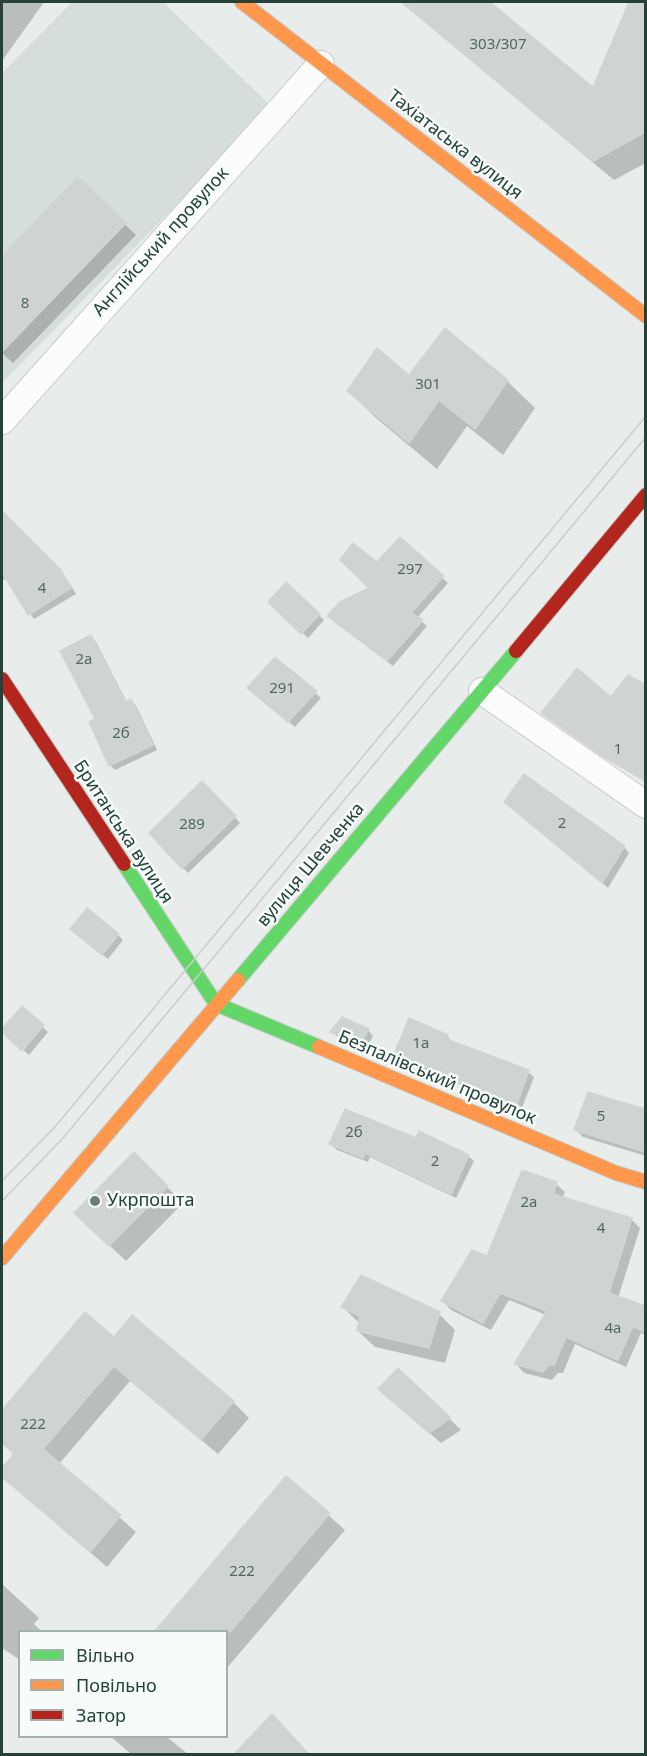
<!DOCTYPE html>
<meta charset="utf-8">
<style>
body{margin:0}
#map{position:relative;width:647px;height:1756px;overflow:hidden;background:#e8edeb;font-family:"Noto Sans",sans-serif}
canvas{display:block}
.frame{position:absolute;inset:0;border:3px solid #24423a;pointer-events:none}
.legend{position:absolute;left:18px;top:1630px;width:210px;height:108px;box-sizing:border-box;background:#f7fbf9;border:2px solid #a3b1ad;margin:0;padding:8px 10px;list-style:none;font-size:18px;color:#24423a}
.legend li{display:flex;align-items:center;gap:12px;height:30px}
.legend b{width:30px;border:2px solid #a3b1ad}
</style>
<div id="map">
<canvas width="647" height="1756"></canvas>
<div class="frame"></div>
<ul class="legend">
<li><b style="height:8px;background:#63d668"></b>Вільно</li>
<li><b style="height:8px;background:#ff974d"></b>Повільно</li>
<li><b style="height:8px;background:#b3261e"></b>Затор</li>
</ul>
</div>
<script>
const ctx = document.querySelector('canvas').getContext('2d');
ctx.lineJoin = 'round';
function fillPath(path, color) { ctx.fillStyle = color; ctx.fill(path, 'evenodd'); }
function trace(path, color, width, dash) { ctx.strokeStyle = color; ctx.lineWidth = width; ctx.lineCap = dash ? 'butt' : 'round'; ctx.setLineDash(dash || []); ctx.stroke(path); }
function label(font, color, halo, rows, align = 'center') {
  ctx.font = font + ' "Noto Sans",sans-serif'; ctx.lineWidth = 5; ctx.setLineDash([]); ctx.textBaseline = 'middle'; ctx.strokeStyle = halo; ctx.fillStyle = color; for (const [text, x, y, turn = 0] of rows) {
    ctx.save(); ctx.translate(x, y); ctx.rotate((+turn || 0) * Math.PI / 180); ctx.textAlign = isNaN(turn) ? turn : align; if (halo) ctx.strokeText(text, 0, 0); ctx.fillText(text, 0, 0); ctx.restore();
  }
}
fillPath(new Path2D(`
 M72,2H163L272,107L2,383V73Z`), '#d6dedb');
fillPath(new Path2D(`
 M2,2H44L2,61Z
 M406,2H488L594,90L631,2H646V163L614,180L425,22L405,3Z
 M78,179L136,235L13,363L2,353V259Z
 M410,378L507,381L535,408L503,455L467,426L437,469L376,418L349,391Z
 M2,513L66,578L76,594L34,619L6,577L2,582Z
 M400,539L448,583L417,618L427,626L393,666L335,622L371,589L377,564Z
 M286,584L324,620L308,638L270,602Z
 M90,637L96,642L127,703L131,701L136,706L157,750L115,770L110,765L97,720Z
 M275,659L321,698L295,727L254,693Z
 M628,676L646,686V782L606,759L543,713L612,700Z
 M202,783L240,823L188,873L151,833Z
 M512,807L624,847L629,853L608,888Z
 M78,934L118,935L123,940L108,959Z
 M22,1008L48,1032L29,1055L7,1036Z
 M368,1030L373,1036L366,1049L338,1037L332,1032Z
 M447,1036L452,1042L528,1072L534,1077L520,1113L476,1095L470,1089L401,1059L396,1053Z
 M646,1105V1156L583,1137L576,1130L643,1110Z
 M417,1140L468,1156L474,1161L456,1198L370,1157L368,1162L337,1150L331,1144Z
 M134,1154L183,1203L126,1261L92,1229Z
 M556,1184L565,1192L562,1198L631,1219L640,1228L618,1298L646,1307V1335L641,1333L626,1367L575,1344L563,1373H558L552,1380L524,1373L516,1364L546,1315L509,1300L491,1330L451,1310L443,1301L487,1258Z
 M343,1307L439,1314L455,1330L445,1363L375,1347L358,1331L359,1323Z
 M85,1314L114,1339L233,1402L249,1418L218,1454L130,1381L59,1464L136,1532L107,1567L2,1476V1471L15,1455L2,1443V1412Z
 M398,1370L450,1419L461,1430L441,1443L391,1400Z
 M286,1478L345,1530L226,1669V1632Z
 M2,1584L39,1618L34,1624L42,1632H20V1660L2,1648Z
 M110,1736H169L168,1738L188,1754H131Z`), '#0003');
const building = new Path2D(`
 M401,2H490L593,87L629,2H645V132L593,161Z
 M78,177L126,223L2,352V256Z
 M445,328L508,380L475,429L439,400L409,443L347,391L377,348L409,375Z
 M2,511L61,570L71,588L28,615L2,572Z
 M400,537L444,576L411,613L423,620L387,661L327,616L340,602L369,588L340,560L353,543L377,562Z
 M286,582L320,614L301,634L268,602Z
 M91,635L125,702L131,699L153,745L109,766L89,722L95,719L60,651Z
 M275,657L317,691L288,722L247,688Z
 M577,668L611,697L628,675L645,684V781L599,754L541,713Z
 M524,774L625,846L602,883L504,802Z
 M202,781L236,816L182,869L149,833Z
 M87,908L119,934L102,955L70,929Z
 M22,1006L44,1025L22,1051L2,1032V1029Z
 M342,1017L369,1029L360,1045L330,1032Z
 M409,1018L448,1035L446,1039L529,1070L515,1109L469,1090L470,1087L394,1054Z
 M588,1092L645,1109V1152L574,1130Z
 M345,1109L416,1138L419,1131L469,1155L451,1194L365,1153L363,1158L329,1144Z
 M134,1152L168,1186L109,1246L74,1213Z
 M522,1170L557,1182L553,1194L632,1218L609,1293L645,1306V1332L633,1326L618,1360L566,1337L554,1365H549L543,1372L514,1364L547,1311L500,1293L483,1323L441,1301L472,1250L487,1256Z
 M361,1275L440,1312L429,1348L357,1331L360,1316L341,1307Z
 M85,1312L114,1337L132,1315L234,1401L201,1440L114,1366L43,1449L121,1515L90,1552L2,1477V1468L14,1454L2,1443V1410Z
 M398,1368L451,1418L429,1433L378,1389Z
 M286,1476L330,1513L230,1632H154Z
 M272,1714L310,1755H233Z`);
fillPath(building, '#cfd4d2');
trace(building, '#d1d6d4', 1.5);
const street = new Path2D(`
 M2,421L321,64
 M482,691L646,805`);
const fast = new Path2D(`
 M124,864L216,1004L319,1047
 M238,980L516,651`);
const slow = new Path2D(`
 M242,2L646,316
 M319,1047L616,1173L646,1182
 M2,1258L238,980`);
const jam = new Path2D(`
 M516,651L646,495
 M2,679L124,864`);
trace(street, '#c5cac8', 28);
trace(fast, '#c3cbc8', 16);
trace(slow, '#c3cbc8', 16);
trace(jam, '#c3cbc8', 16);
trace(street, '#fcfcfc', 26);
trace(fast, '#63d668', 14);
trace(slow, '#ff974d', 14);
trace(jam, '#b3261e', 14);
trace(new Path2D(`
 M2,1181L54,1128L646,416
 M2,1201L64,1137L646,437`), '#c9cdcc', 1.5);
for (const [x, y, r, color] of [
 [95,1201,6,"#697e78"]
]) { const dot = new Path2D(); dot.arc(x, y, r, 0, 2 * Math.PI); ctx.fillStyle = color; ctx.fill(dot); trace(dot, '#f7fbf9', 2); }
label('15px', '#506761', null, [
 ["303/307",498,45],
 ["8",25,304],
 ["301",428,385],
 ["297",410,570],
 ["4",42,589],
 ["2а",84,660],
 ["291",282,689],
 ["2б",121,734],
 ["1",618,750],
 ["2",562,824],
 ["289",192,825],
 ["1а",421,1044],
 ["5",601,1117],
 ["2б",354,1133],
 ["2",435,1162],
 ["2а",529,1203],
 ["4",601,1229],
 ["4а",613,1329],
 ["222",33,1425],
 ["222",242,1572]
]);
label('18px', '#24423a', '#f7fbf9', [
 ["Тахіатаська вулиця",455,145,38],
 ["Англійський провулок",161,242,-48],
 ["Британська вулиця",123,832,57],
 ["вулиця Шевченка",311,865,-50],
 ["Безпалівський провулок",437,1078,23]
]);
label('18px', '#24423a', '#f7fbf9', [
 ["Укрпошта",107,1201]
], 'left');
</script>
